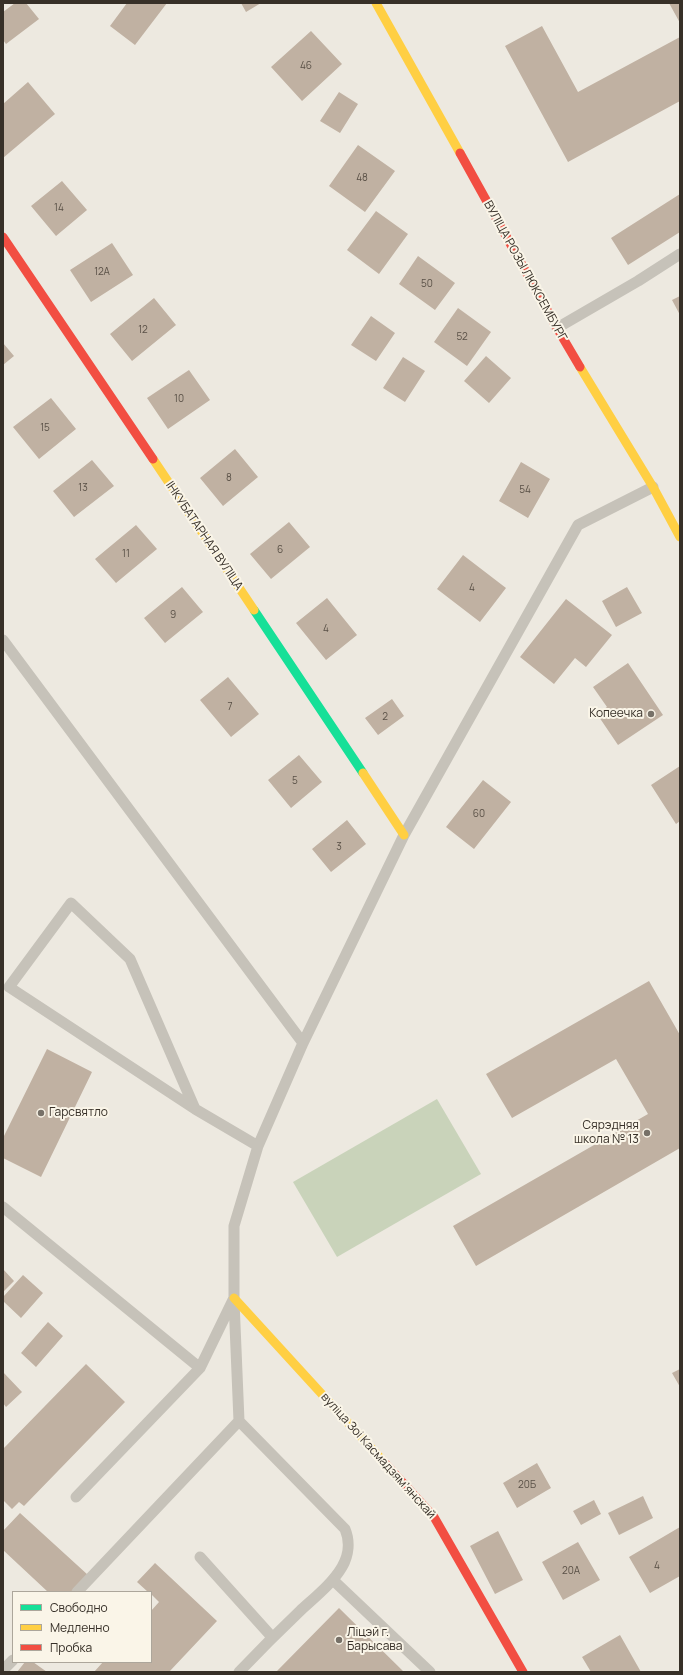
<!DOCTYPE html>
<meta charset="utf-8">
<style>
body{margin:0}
#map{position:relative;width:683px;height:1675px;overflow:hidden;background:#ede9e0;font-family:Manrope,sans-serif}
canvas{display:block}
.frame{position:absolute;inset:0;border:4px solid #373028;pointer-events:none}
.legend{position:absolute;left:12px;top:1591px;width:140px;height:72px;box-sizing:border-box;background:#faf5e8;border:1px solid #aca69b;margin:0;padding:5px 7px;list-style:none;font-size:12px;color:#373028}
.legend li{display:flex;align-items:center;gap:8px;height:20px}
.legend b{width:20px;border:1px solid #aca69b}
</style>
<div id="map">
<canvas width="683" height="1675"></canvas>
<div class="frame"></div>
<ul class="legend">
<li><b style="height:5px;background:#16e098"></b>Свободно</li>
<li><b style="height:5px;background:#ffcf43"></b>Медленно</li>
<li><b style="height:5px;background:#f24e42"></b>Пробка</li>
</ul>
</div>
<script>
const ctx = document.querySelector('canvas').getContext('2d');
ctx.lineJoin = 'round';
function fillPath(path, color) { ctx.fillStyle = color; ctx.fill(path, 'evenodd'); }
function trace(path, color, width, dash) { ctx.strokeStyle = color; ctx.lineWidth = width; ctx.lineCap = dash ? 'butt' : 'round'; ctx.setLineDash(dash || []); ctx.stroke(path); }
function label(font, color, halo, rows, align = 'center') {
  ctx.font = font + ' Manrope,sans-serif'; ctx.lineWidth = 4; ctx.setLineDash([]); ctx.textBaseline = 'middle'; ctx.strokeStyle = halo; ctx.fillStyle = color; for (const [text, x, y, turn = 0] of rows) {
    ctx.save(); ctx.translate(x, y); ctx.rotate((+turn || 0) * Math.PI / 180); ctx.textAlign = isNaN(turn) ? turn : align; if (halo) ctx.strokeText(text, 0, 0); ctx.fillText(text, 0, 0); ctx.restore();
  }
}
fillPath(new Path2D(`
 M437,1099L481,1174L337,1257L293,1182Z`), '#c9d3ba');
fillPath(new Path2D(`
 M15,3H26L39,19L6,44L3,40V12Z
 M127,3H167L135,45L110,26Z
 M241,3H261L246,12Z
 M669,3H680V23Z
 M542,26L578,92L680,37V101L568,162L505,46Z
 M311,31L342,64L302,101L271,67Z
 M28,82L55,114L3,158V104Z
 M339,92L358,104L340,133L320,121Z
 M358,145L395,171L365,212L329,186Z
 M62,181L87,210L56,236L31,206Z
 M680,194V232L628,265L611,238Z
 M376,211L408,234L379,274L347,250Z
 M112,243L133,275L91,302L70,270Z
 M418,256L455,283L435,310L399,284Z
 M680,296V315L672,300Z
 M154,298L176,325L132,361L110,334Z
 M458,308L491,332L467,366L434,342Z
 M371,316L395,333L376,361L351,345Z
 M3,343L14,356L3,365Z
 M486,356L511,378L489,403L464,381Z
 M403,357L425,371L405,402L383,388Z
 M189,370L210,400L168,429L147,398Z
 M51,398L76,429L39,459L13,427Z
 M235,449L258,477L223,506L200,478Z
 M92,460L114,486L74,517L53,491Z
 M521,462L550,479L528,518L499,501Z
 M289,522L310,547L271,579L250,554Z
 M136,525L157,549L116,583L95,559Z
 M463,555L506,588L480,622L437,589Z
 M182,587L203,612L165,643L144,618Z
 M627,587L642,613L616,627L602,601Z
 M327,598L357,635L326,660L296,623Z
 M566,599L612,635L586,667L575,658L554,684L520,657Z
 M628,663L663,715L618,745L597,714L607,707L593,687Z
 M228,677L259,714L231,737L200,700Z
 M392,699L404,716L378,735L365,718Z
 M299,755L322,782L291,808L268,780Z
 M680,766V821L676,824L651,785Z
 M483,780L511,802L474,849L446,827Z
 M347,820L366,844L331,872L312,849Z
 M649,981L680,1035V1148L476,1266L453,1226L648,1114L616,1059L512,1118L486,1074Z
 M47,1049L92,1072L41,1177L3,1158V1138Z
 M3,1269L14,1281L3,1292Z
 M23,1275L43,1293L21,1318L3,1301V1297Z
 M48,1322L63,1336L36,1367L21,1353Z
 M86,1364L125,1402L24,1506L19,1502L12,1509L3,1500V1449Z
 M680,1369V1387L672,1373Z
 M3,1372L22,1392L6,1407L3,1403Z
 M537,1463L551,1488L517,1508L503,1483Z
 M643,1496L653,1518L619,1535L608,1513Z
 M594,1500L601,1514L581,1525L573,1511Z
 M20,1513L88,1575L73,1592H48L3,1550V1531Z
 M680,1527V1576L650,1593L629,1557Z
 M498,1531L523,1580L495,1594L470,1546Z
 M578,1542L600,1580L563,1600L542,1562Z
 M155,1563L217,1621L169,1672H94L103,1662H151V1611L159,1602L151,1594V1592H148L137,1582Z
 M339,1608L404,1672H276Z
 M620,1635L641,1672H591L582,1657Z
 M25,1662H33L47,1672H17Z`), '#c0b1a2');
trace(new Path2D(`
 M557,328L638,281L680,254
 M3,640L303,1043
 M195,1109L130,959L71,903L9,987L195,1109L258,1146
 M3,1207L200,1368
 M76,1497L200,1368L234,1298V1226L258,1146L303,1043L404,835L578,525L653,487
 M200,1557L272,1637
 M333,1580L430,1672
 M77,1592L239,1421L234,1301
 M3,1670L13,1660
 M239,1672C259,1651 279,1631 300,1611C314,1598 332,1584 342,1567C349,1555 350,1541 345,1529L239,1421`), '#c6c2b9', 11);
trace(new Path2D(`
 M254,610L363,773`), '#16e098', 9);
trace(new Path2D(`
 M376,3L460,153
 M580,367L653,487L680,537
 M153,459L254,610
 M363,773L404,835
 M234,1298L383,1461`), '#ffcf43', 9);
trace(new Path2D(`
 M460,153L557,328L580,367
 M3,237L153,459
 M383,1461L434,1517L523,1672`), '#f24e42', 9);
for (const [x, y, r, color] of [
 [651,714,4,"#777168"],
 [41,1113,4,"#777168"],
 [647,1133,4,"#777168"],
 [339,1640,4,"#777168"]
]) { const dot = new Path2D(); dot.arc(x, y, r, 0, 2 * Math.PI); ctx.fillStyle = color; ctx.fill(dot); trace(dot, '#faf5e8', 1.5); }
label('10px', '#595046', null, [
 ["46",306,66],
 ["48",362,178],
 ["14",59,208],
 ["12А",102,272],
 ["50",427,284],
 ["12",143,330],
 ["52",462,337],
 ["10",179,399],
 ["15",45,428],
 ["8",229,478],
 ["13",83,488],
 ["54",525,490],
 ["6",280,550],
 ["11",126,554],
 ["4",472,588],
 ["9",173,615],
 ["4",326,629],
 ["7",230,707],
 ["2",385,717],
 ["5",295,781],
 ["60",479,814],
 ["3",339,847],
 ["20Б",527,1485],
 ["4",657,1566],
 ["20А",571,1571]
]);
label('12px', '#373028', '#faf5e8', [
 ["ВУЛІЦА РОЗЫ ЛЮКСЕМБУРГ",525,271,61],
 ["ІНКУБАТАРНАЯ ВУЛІЦА",204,536,56],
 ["вуліца Зоі Касмадзямʼянскай",378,1456,48]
]);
label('12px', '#373028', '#faf5e8', [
 ["Копеечка",643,714],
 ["Гарсвятло",49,1113,"left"],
 ["Сярэдняя",639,1126],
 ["школа № 13",639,1140],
 ["Ліцэй г.",347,1633,"left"],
 ["Барысава",347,1647,"left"]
], 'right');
</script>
